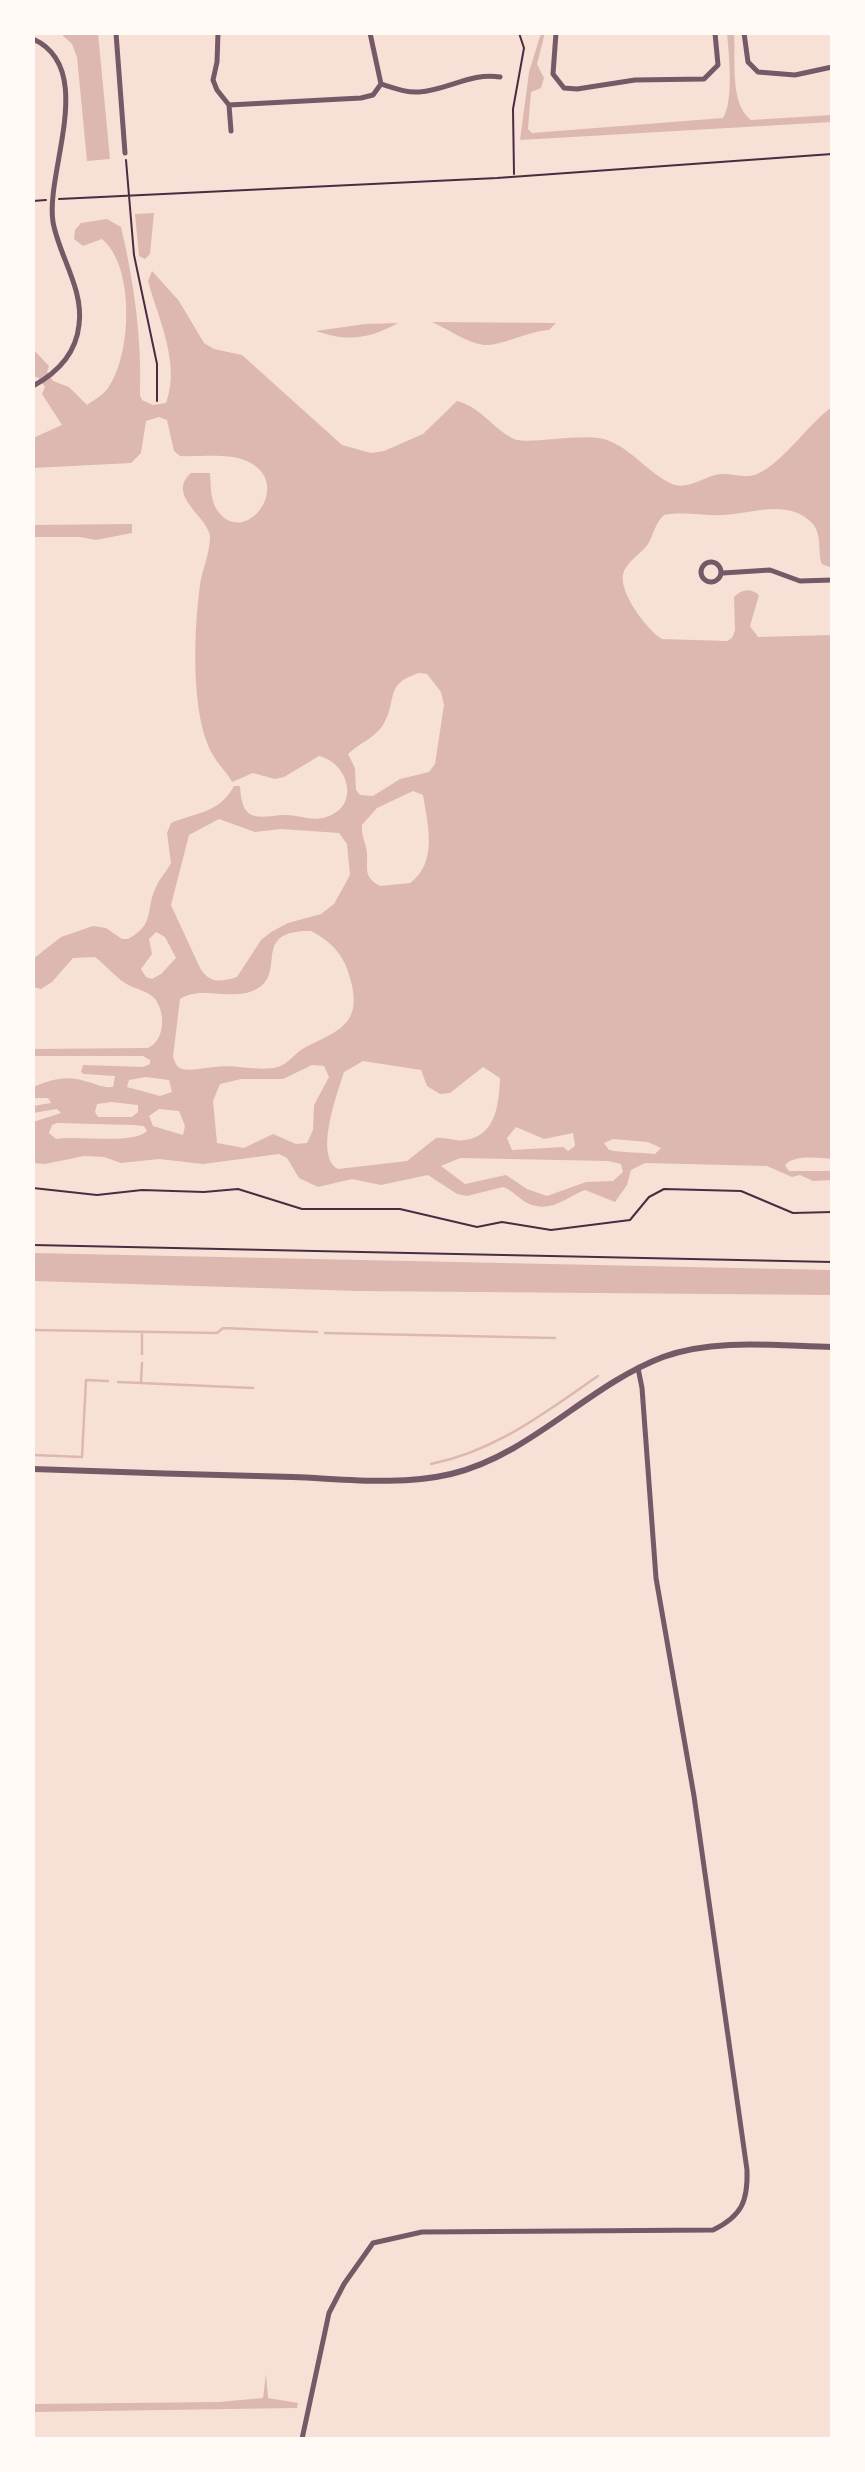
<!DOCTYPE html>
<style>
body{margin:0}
#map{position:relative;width:865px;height:2472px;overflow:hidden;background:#f7e1d7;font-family:"Archivo Narrow",sans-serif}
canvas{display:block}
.frame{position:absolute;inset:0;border:35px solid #fffaf5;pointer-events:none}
</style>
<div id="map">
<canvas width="865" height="2472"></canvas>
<div class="frame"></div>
</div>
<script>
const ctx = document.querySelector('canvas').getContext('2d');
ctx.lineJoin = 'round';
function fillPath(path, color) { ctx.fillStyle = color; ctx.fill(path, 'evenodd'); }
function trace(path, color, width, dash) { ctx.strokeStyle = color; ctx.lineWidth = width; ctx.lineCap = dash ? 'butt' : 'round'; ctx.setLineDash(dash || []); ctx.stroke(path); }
fillPath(new Path2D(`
 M60,33H98L110,159L87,161L77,57L72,44Z
 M541,33H545L537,64L544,78L541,88L531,92L528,129L532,133L723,118C734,101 729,54 727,33H734C736,59 729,103 751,120L832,115V122L520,140L529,72Z
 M154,213L150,254L145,259L139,256L135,214Z
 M107,219L121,227C134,282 142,339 140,395L142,400L153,405L166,403C181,364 158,318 148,281L152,271L179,301L204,343L214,349L242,355L342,445L371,453L384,451L423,434L457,401C481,407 493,429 514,439C527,445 581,433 604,439C630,447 646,471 670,483C684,491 701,479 715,475C729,471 743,480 757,474C783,463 807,425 832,407V568L822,564C817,551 823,535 812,523C787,498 753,514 723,515C703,516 684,511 664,515C655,523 654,534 648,544C641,554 626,562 623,574C619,593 647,630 662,639L727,641L732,638L735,630L734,597C742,589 750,588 759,595L750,626L758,637L832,635V1159C818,1158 795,1154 785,1165L789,1171H832V1180L813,1181L800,1175L792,1177L767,1166L645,1163L631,1170L627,1185L615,1202L585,1190C564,1198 551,1214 527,1203C518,1198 512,1190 503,1187L467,1196L457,1194L428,1175L381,1185L352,1179L318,1187L299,1178L287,1158L279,1154L203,1164L159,1159L121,1163L104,1157L84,1156L45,1164L33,1163V1122L61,1113L57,1109L33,1113V1106L51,1103L48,1098H33V1087C51,1080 65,1075 85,1081C96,1084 102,1088 113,1087L115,1076L84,1074L81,1072L83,1065L143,1067L150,1064V1060L143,1056H33V1049L148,1048C165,1040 166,1013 155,999C146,989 135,990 125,983C114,976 106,965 95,957L73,958L52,982L41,989L33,987V959L61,937L93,926L106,928L122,939H128C156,924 145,909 156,887C160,878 167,871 171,863L167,833L171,823C196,812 219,814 234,786H240C242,821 254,818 283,815C298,814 311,822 326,817C361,807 349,763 319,756L284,777L275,779L253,773L232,782C227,772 218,765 213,755C190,716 194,629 200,585C202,570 210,553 210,537C210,518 165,496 191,473H210C211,485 210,499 217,510C245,551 298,480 244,460C225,453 200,457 180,456L174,451L167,420L159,417L146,421L141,453L131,463L33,468V438L62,425L42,394L45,387L39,378L33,376V349L49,366L47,372L53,381L69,387L87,405C94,400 103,395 108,388C132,355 135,266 102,239L83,246L74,239L75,230L81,223ZM419,673L427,674L441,692L444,705L435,764L429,772L400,779L373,796L360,795L356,790L355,768L348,754C358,744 375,738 383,725C398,701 383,684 419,673ZM413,791L423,795C428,826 438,862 410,883L380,886C363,877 368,869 367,853C366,843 361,836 362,825L377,808ZM219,819L255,832L281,829L339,833L347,844L350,875L334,904L321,914L288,923L271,932L261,940L237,977C221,982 210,984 200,968L171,905L189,835ZM311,931C332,942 344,955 350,978C364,1025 337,1031 304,1048C295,1053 288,1064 278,1067C258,1072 235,1064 214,1067C204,1068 193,1071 182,1069C176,1067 175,1062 173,1057L180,999C204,984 234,1004 260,987C285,969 252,930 311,931ZM156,932L165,937L176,958L161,974L152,979L146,977L141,969L152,954L149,939ZM363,1061L421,1070L427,1086L440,1094L450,1093L483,1067L500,1078C499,1104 496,1136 465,1140C456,1142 446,1137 436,1138L407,1161L338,1169C314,1156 337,1094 344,1072ZM312,1065L324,1066L329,1077L314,1105L313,1130L307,1143L296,1144L273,1134L244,1148L217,1143L213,1101L220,1084L241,1079H283ZM146,1077L169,1080L172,1092L160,1096L127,1087L129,1080ZM111,1102L138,1105V1112L132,1117H98L95,1112L97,1104ZM159,1109L179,1111L185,1126L183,1135L153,1126L149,1116ZM57,1123L133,1125L144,1126L147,1131C132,1145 79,1135 56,1139L49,1133L52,1125ZM516,1127L544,1139L573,1133L575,1146L568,1151L563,1147L512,1150L507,1138ZM613,1139L648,1142L661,1148L655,1154C640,1152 623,1153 609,1150L604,1143ZM460,1158L608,1161L621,1164L623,1172L613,1181L586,1182L547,1196L527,1189L506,1175L465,1184L441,1166Z
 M432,322L556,323L549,330C528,331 502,346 484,345C467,343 448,329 432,322Z
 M398,323C369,339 348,342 316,331L365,324Z
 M132,524V533L96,540L80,537H33V525Z
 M33,1253L832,1270V1295L358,1291L33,1281Z
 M266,2374L268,2398L298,2403L297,2408L33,2412V2404L219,2402L263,2398Z`), '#dcb8b0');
trace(new Path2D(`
 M33,1330L217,1333L223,1328L317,1332
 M142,1333V1354
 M325,1333L555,1338
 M118,1382L253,1388
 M141,1382L142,1363
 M33,1455L82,1457L86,1380L108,1381
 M431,1464C496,1451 544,1413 598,1376`), '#dcb8b0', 2.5);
trace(new Path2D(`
 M126,160L134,255L157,364V401
 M514,174L513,109L524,48L519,33
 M59,199L497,178L832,154
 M33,201L46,200
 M33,1188L97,1195L142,1190L204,1192L238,1189L302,1209H400L477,1227L502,1222L551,1230L630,1220L649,1197L664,1189L741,1191L793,1213L832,1212
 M33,1245L832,1262`), '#4a2c40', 2);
trace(new Path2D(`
 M116,33L125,153
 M218,33L217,62L213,80L217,90L229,105L231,131
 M370,33L381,84
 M556,33L553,74L564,88L577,89L635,80L704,79L718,65L715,33
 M744,33L748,62L758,72L795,75L832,67
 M33,39C98,68 45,172 53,222C59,256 84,289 79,325C76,353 57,373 33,386
 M229,105L361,98L373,95L381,84C394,88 406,93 419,92C448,90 472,72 500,77
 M701 572a10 10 0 1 1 20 0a10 10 0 1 1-20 0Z
 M723,573L770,570L800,581L832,580
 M302,2439L329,2313L344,2284L373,2243L422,2232L713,2230C742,2216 748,2201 747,2170L694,1796L656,1578L642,1388L638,1368`), '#755966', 5);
trace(new Path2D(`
 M33,1469C120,1472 206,1475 293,1477C345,1479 400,1486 451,1474C532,1454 587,1386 663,1357C715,1338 778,1346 832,1347`), '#755966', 6);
</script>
